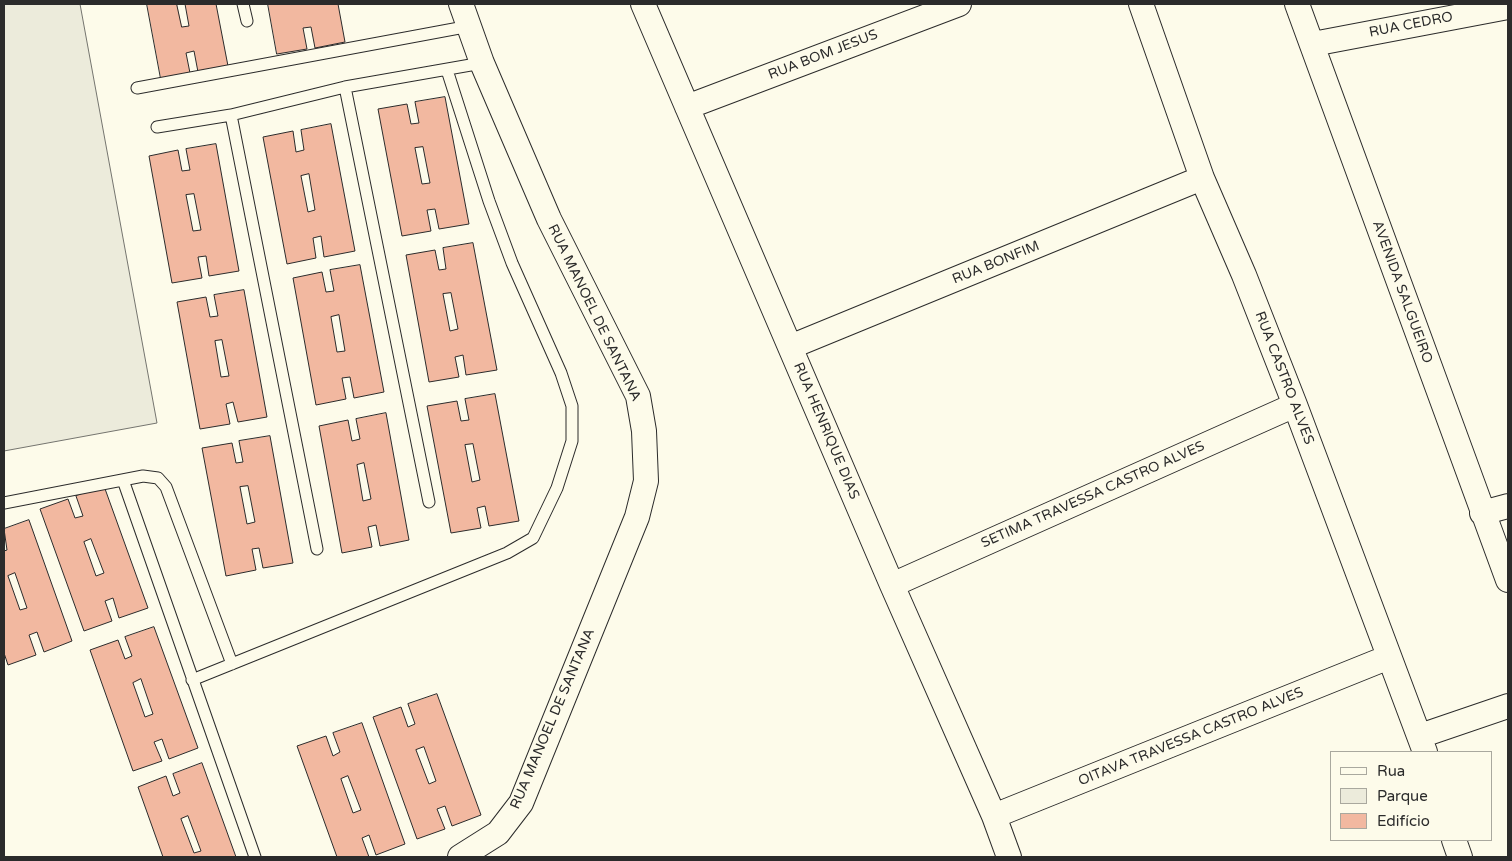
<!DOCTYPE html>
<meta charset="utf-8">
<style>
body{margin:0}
#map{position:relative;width:1512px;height:861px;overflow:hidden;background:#fdfbea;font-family:"Varela Round",sans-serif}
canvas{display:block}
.frame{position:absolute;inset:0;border:5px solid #2b2b2b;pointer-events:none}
.legend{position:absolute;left:1330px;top:751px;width:162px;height:90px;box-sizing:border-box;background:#fdfbea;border:1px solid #a9a89e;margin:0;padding:6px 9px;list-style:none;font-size:15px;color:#2b2b2b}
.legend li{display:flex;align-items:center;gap:10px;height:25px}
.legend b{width:25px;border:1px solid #a9a89e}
</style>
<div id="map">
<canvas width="1512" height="861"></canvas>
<div class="frame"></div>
<ul class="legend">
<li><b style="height:6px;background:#fdfbea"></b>Rua</li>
<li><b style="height:14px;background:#ecebdb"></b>Parque</li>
<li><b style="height:14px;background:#f2b8a0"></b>Edifício</li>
</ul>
</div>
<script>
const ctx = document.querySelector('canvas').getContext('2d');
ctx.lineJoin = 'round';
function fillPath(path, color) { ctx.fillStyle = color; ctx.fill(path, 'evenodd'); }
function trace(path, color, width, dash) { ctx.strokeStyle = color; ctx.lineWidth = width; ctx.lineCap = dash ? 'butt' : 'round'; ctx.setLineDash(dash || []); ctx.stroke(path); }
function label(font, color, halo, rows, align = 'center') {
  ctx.font = font + ' "Varela Round",sans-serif'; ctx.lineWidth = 4; ctx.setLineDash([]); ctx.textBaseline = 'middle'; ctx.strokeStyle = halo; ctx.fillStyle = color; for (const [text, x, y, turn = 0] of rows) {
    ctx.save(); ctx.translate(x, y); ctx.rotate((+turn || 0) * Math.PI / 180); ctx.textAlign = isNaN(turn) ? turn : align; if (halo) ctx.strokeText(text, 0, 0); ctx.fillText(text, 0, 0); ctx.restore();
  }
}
const green = new Path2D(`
 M4,4H80L157,423L4,451Z`);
fillPath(green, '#ecebdb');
trace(green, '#74746e', 1);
const building = new Path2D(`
 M147,4H216L228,66L198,72L194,51L186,53L190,73L161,79Z
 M177,4H185L189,26L182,27Z
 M268,4H338L345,42L315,48L311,27L303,28L307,49L277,54Z
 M445,97L469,224L439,229L435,209L427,210L431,231L402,236L378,109L407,104L411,124L419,123L415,102Z
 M331,124L355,251L324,257L321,236L313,238L316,258L287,264L263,137L293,131L296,152L304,150L301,130Z
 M216,144L239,271L209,276L206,256L198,257L202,278L172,283L149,156L178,150L182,171L190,170L186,149Z
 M423,147L430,183L422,184L415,148Z
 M309,174L315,210L308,212L301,176Z
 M194,194L201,230L193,231L186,195Z
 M473,243L497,370L466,375L463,355L455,357L459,377L429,382L406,255L435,250L439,270L446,269L443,248Z
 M360,265L384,392L354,398L350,377L342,378L346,399L316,405L293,278L322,272L326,292L334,291L330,270Z
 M244,290L267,417L238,422L233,402L226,404L230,424L200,429L177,302L206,297L210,317L218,316L214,295Z
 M451,293L458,329L450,331L443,294Z
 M339,315L345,351L337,352L331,317Z
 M222,340L229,376L221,377L215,341Z
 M495,394L519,521L489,526L485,506L477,508L481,528L451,533L427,406L457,401L461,421L469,420L465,399Z
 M386,413L409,540L380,546L376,525L368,527L372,547L342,553L319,426L348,420L352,441L360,439L356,419Z
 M270,436L293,563L263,568L259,548L252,549L256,570L226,576L202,448L232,443L236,463L243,462L239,441Z
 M473,444L480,480L472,482L465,445Z
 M364,463L371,499L363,501L357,465Z
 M104,486L148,608L119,618L113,598L105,601L112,621L84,631L40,509L68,499L75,518L83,516L76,496Z
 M248,486L255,522L247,524L240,487Z
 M29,520L72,641L44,652L37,632L29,635L36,655L8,665L4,653V551L7,550L4,529Z
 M91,539L104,573L96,576L84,542Z
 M15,573L27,608L20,610L8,576Z
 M154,627L198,748L169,759L162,739L154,742L162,761L133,771L90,650L118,640L125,659L132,656L125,637Z
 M141,679L153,714L145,717L133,683Z
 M437,694L481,815L452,826L445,806L437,809L445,829L417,839L373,717L401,707L408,727L415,724L408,704Z
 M362,723L405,844L376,855L369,835L362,838L369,857H337L297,746L326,736L333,756L340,752L333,733Z
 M424,747L436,781L429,784L416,750Z
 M202,763L236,857H163L138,787L166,776L173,796L180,793L173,774Z
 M348,776L361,810L353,813L341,779Z
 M188,816L201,851L194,853L181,819Z`);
fillPath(building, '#f2b8a0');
trace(building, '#2b2b2b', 1);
const service = new Path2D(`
 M243,4L247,21
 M345,87L429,502
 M137,88L470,26
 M231,115L317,549
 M157,127L231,115L345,87L482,63
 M123,480L255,857
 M4,503L143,476L158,478L166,487L232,664
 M192,680L507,553L533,538L557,488L572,441V406L561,373L512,263L489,201L447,70`);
const minor = new Path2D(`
 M643,4L892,585L994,816L1009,857
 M1141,4L1202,178L1244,275L1295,405L1425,752
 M1297,4L1508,580
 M1313,44L1508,7
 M687,107L959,4
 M790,347L1202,178
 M1482,513L1508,506
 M892,585L1295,405
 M1420,736L1508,706
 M994,816L1389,657
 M1454,840L1460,857
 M460,857L498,833L521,803L637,517L646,481L644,431L638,396L549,219L482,63L461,4`);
trace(service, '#2b2b2b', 13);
trace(minor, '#2b2b2b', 26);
trace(service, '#fdfbea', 11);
trace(minor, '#fdfbea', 24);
label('14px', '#2b2b2b', '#fdfbea', [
 ["RUA CEDRO",1411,25,-11],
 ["RUA BOM JESUS",823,55,-21],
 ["RUA BONFIM",996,263,-22],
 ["AVENIDA SALGUEIRO",1402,292,70],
 ["RUA MANOEL DE SANTANA",594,313,64],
 ["RUA CASTRO ALVES",1284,378,69],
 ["RUA HENRIQUE DIAS",826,431,67],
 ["SETIMA TRAVESSA CASTRO ALVES",1093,495,-24],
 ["RUA MANOEL DE SANTANA",553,719,-67],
 ["OITAVA TRAVESSA CASTRO ALVES",1191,737,-22]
]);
</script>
